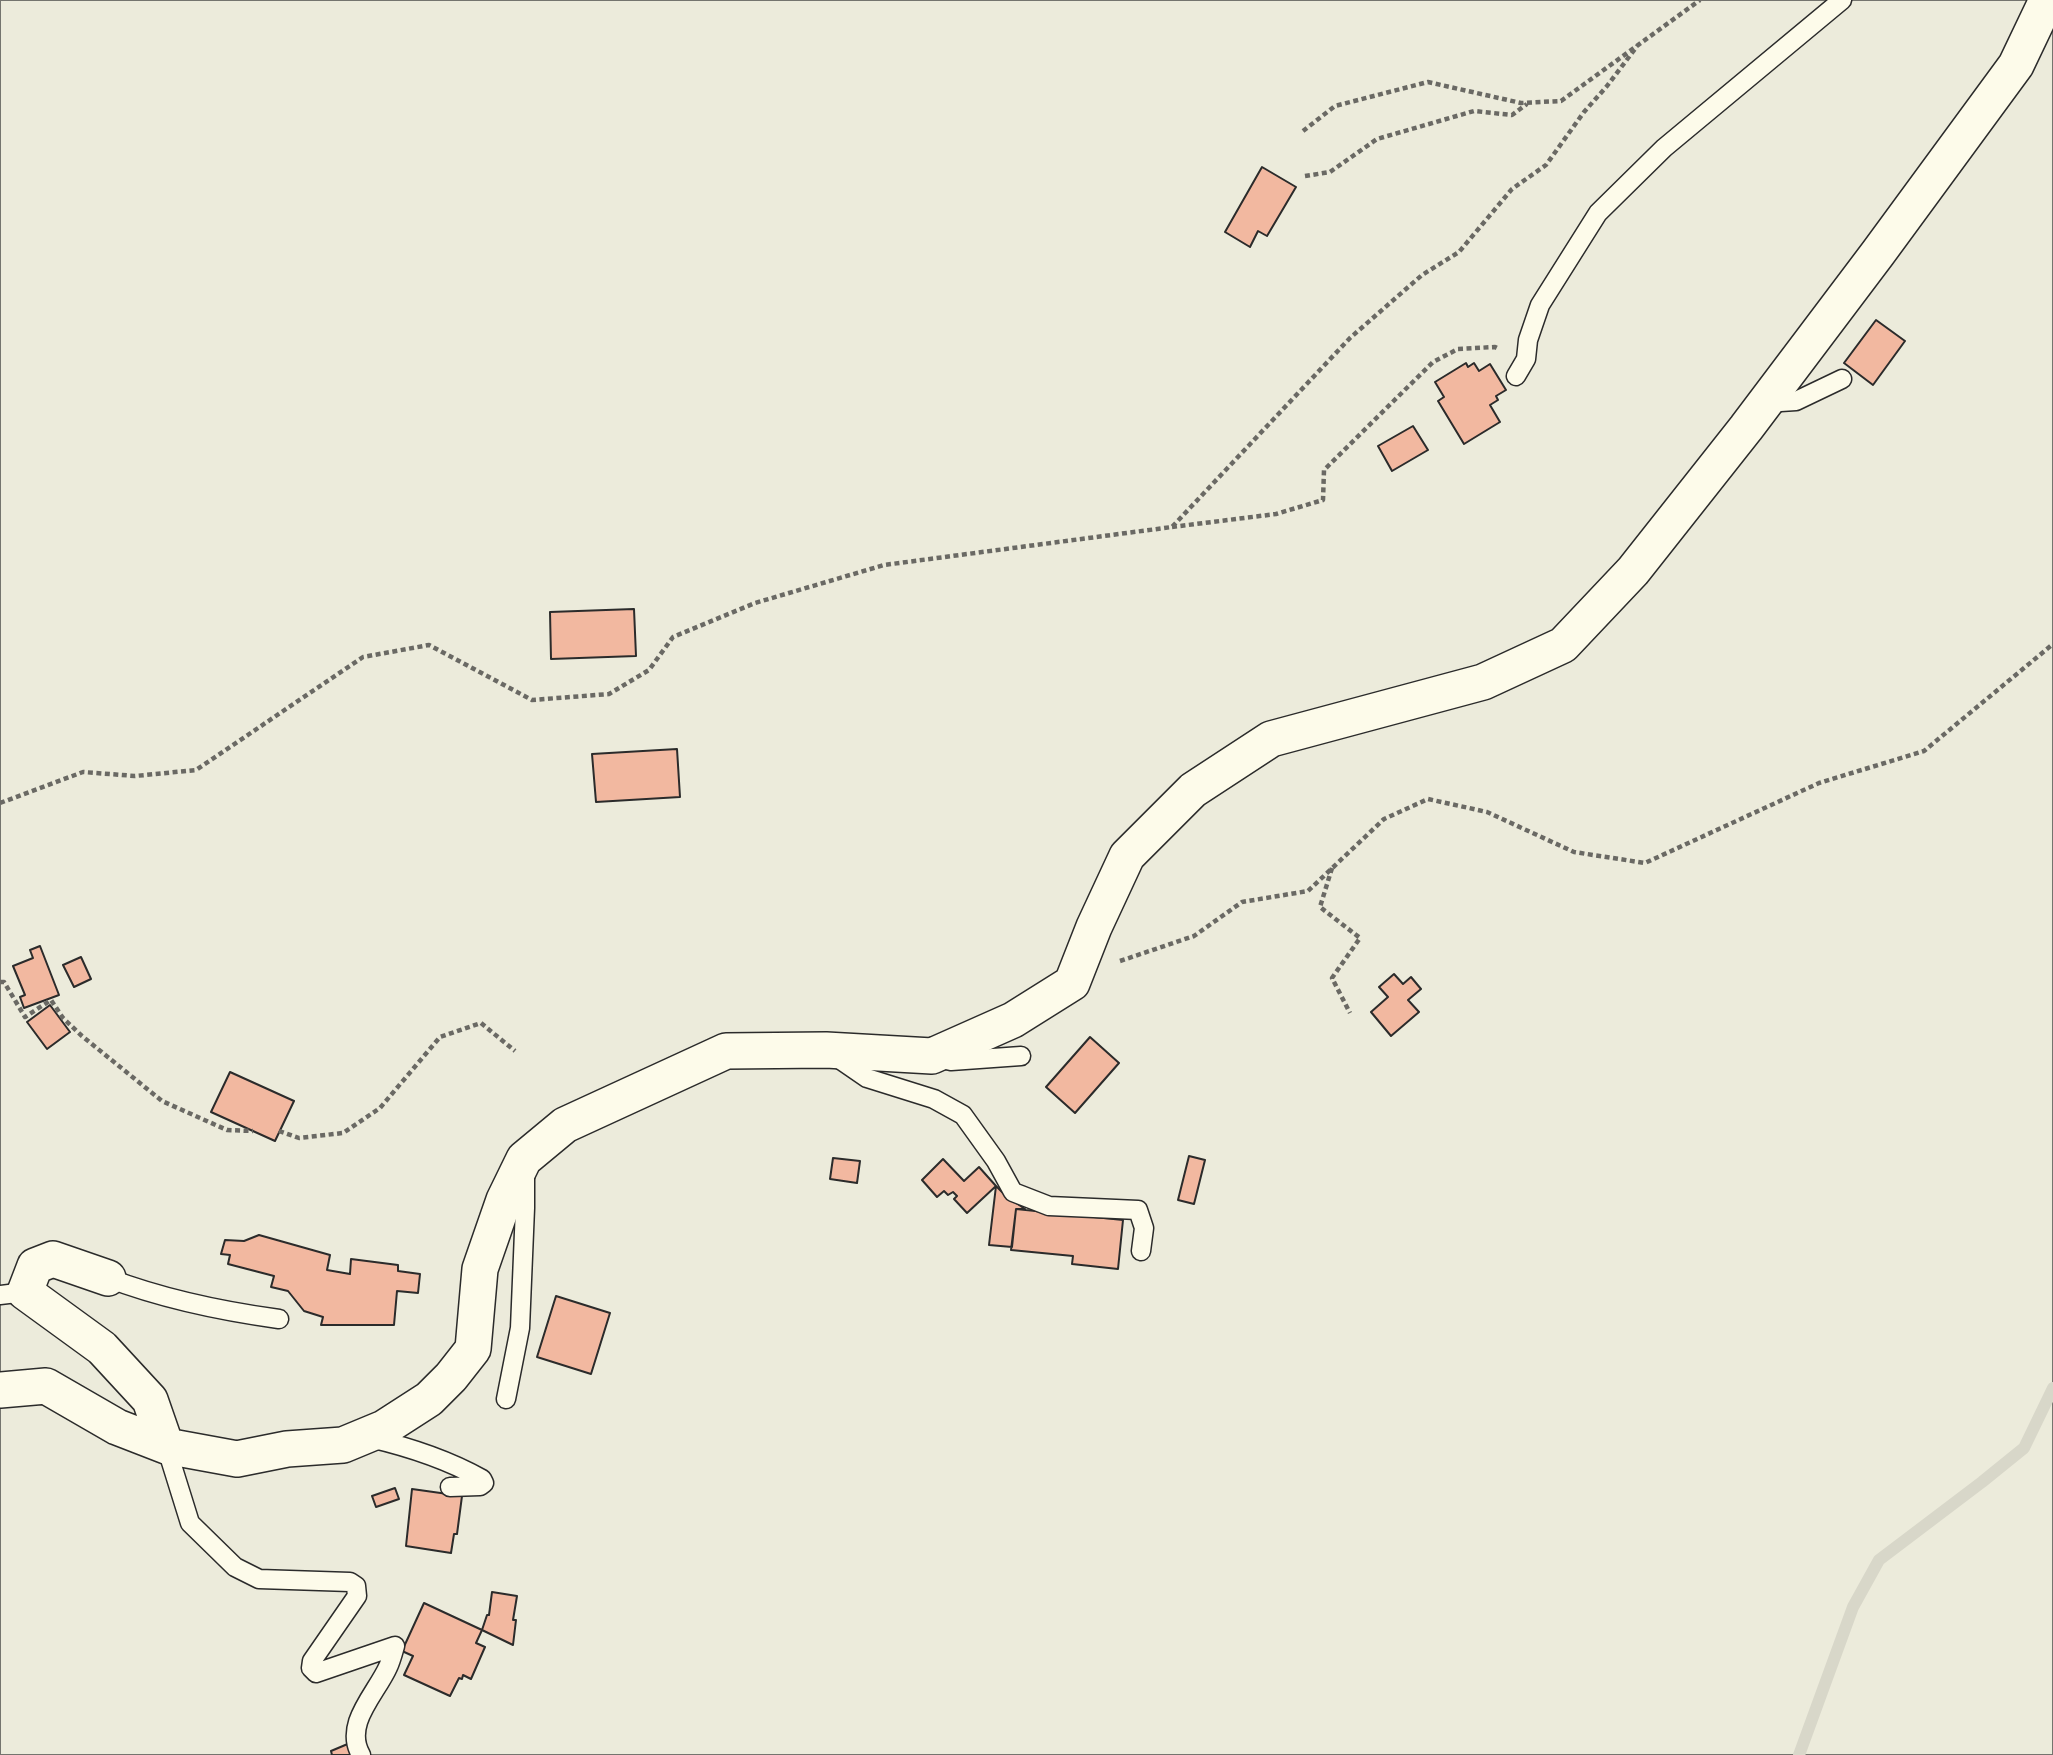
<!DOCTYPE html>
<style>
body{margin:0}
canvas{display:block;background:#fdfbea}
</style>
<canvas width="2053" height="1755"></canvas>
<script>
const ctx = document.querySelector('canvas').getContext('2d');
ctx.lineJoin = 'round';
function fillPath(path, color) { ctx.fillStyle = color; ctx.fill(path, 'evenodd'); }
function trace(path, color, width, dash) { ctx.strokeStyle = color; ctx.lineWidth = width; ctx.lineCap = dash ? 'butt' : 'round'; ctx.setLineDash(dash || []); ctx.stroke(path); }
const green = new Path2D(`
 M0,0H2053V1755H0Z`);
fillPath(green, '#ecebdb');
trace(green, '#74746e', 2);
trace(new Path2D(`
 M1799,1755L1853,1607L1879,1560L1982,1482L2024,1448L2053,1388`), '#d8d7c9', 12);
const building = new Path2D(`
 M1262,167L1296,187L1267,236L1258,231L1250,247L1225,232Z
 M1876,320L1905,341L1873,385L1844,363Z
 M1466,363L1468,367L1474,363L1479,371L1490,364L1506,390L1496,396L1498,400L1490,405L1500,422L1464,444L1438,401L1444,397L1435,382Z
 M1413,426L1428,450L1392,471L1378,446Z
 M634,609L636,656L551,659L550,612Z
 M677,749L680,797L596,802L592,754Z
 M40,946L59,995L24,1008L20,997L25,995L13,966L33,958L30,950Z
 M81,957L91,979L74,987L63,965Z
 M1394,974L1403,984L1411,977L1421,989L1408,1000L1419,1012L1391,1036L1371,1012L1388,997L1379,987Z
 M50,1005L70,1032L47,1049L27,1022Z
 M1090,1037L1119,1063L1075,1113L1046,1087Z
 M230,1072L294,1101L275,1141L211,1112Z
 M1189,1156L1205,1160L1194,1204L1178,1200Z
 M833,1158L860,1161L857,1183L830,1179Z
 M943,1159L964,1181L979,1167L996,1186L967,1213L954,1199L957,1196L953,1192L948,1195L944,1191L937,1197L922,1180Z
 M996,1186L1006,1196L1025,1209H1016L1012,1247L989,1245Z
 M1016,1209L1123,1220L1118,1269L1072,1264L1073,1256L1011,1250Z
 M259,1235L330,1255L327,1270L350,1274L351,1259L398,1265V1271L420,1274L418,1293L397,1291L394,1325H321L323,1317L304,1311L288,1291L271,1287L274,1276L228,1264L230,1255L221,1254L225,1240L244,1241Z
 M556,1296L610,1313L591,1374L537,1357Z
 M395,1488L399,1499L376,1507L372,1496Z
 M412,1489L462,1496L457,1534H454L451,1553L406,1546Z
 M492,1592L517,1596L513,1620H516L513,1645L482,1630L487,1615H489Z
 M424,1603L482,1630L476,1643L485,1647L471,1679L463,1675L462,1679L459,1678L450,1696L404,1675L413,1656L402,1651Z
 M350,1743L356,1755H332L331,1751Z`);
fillPath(building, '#f2b8a0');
trace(building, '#2b2b2b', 2);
const lane = new Path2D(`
 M1516,376L1526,359L1528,340L1540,305L1598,213L1664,148L1842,0
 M1765,403L1796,401L1842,379
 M835,1056L867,1078L934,1099L963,1115L996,1161L1013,1192L1049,1206L1138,1210L1144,1228L1141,1251
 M942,1059L951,1061L1021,1056
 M108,1278C163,1299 221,1311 279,1319
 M0,1295L25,1292
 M506,1399L520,1328L525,1208V1173
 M370,1438C409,1447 448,1460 482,1479L484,1483L480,1486L450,1487
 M166,1446L190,1523L235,1567L259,1579L350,1582L356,1586L357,1596L312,1661L311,1668L316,1673L395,1646C393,1653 391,1661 388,1667C376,1694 343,1724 361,1755`);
const street = new Path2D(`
 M108,1278L53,1259L35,1266L25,1292L102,1348L150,1400L166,1446
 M0,1390L46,1386L117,1427L166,1446L237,1459L287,1449L343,1445L384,1428L429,1399L451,1377L473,1349L480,1269L504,1200L524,1159L565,1125L726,1051L826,1050L932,1056L1013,1020L1072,983L1094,927L1127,856L1193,790L1271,739L1483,682L1563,645L1633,571L1746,428L1878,253L2016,65L2047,0`);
trace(lane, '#2b2b2b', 21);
trace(street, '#2b2b2b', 38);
trace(new Path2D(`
 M1303,131L1335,106L1428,82L1521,103L1561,101L1700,0
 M1305,176L1330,172L1377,139L1474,111L1512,115L1527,104
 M1172,527L1276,514L1323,500L1324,470L1433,362L1458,349L1495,347L1499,349
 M0,803L83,772L135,776L196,770L363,657L429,645L532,700L609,694L649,670L673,637L755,603L884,565L1172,527L1350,338L1422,275L1459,252L1512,189L1546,165L1584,112L1607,86L1638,45
 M1332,868L1320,907L1360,938L1332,978L1350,1013
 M1120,961L1194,936L1242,902L1308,891L1384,819L1428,799L1487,812L1574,852L1645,863L1819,783L1924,751L2053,644
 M0,982H4L25,1017L51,1000L63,1018L82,1036L162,1101L227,1130L253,1131
 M279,1131L299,1138L343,1133L380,1108L440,1037L481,1023L515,1051`), '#6a6964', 4.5, [5, 3.5]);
trace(lane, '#fdfbea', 18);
trace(street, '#fdfbea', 35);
</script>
